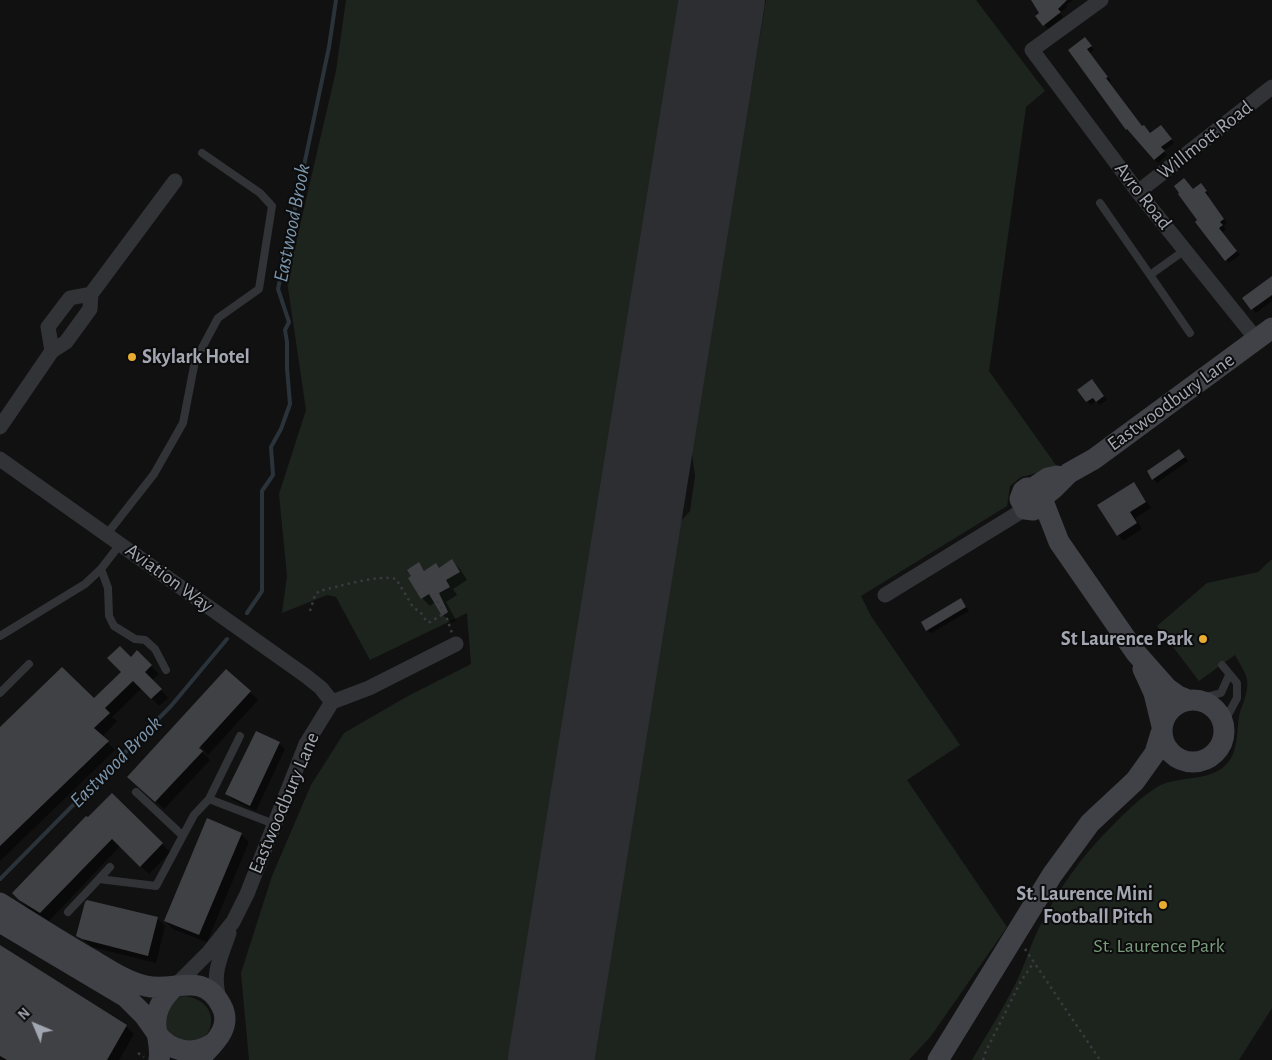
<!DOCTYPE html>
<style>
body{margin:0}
#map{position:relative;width:1272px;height:1060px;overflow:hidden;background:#111112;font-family:"Alegreya Sans",sans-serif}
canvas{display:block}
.north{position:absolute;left:10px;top:1000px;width:50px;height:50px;-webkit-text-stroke:4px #0c0c0d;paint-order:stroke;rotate:315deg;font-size:14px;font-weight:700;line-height:20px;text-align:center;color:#a3a7b2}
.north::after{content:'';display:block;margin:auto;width:18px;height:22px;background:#a3a7b2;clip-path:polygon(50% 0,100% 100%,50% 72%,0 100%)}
</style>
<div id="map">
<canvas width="1272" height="1060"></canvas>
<div class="north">N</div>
</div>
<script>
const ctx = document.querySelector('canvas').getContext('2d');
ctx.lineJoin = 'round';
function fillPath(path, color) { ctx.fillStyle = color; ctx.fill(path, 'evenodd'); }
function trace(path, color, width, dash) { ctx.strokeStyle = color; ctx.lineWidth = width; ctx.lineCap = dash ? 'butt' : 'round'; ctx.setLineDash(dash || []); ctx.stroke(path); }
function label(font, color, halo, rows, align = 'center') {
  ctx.font = font + ' "Alegreya Sans",sans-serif'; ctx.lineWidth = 4; ctx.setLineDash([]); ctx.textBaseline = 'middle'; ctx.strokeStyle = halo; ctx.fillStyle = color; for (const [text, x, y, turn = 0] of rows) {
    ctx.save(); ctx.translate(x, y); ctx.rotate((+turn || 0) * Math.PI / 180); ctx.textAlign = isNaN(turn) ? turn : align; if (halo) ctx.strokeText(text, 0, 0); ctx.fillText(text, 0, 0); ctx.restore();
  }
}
fillPath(new Path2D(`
 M346,0H691L617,461L607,478L605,527L573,740L532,987L539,989L528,1060H249L241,973L272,876L311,785L344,733L408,696L471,664L467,613L370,660L336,597L327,595L282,613L287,576L279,494L306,410L287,281L336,71Z
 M766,0H976L1045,91L1026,107L989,371L1058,468L1021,477L1010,486L1007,506L861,596L871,616L960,745L907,780L1007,927L931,1036L909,1060H588L597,1001H603L630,833L623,831L678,524L690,511L695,476L691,446Z
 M1272,559V1008L1239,1060H972C988,1032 1007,1003 1020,974C1027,959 1031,943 1039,928C1058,889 1083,854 1114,824C1127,811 1142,796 1157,787C1180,774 1213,784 1230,760C1238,747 1237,731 1239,716C1242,704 1249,692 1247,679C1245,671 1239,663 1235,655L1199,681L1157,626L1207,583L1258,572Z
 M185,996C213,1000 220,1025 199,1044L167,1040L161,1016L177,997Z`), '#1d241e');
fillPath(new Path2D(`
 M1032,0H1073L1066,5L1067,7L1060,13L1063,17L1048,29L1037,16L1041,13Z
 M1088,42L1094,50L1090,53L1111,81L1108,82L1143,128L1151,134L1164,130L1174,143L1163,151L1167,155L1158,163L1150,155L1131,132L1127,130L1070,50Z
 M1204,188L1209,195L1207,196L1227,223L1223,226L1226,229L1222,232L1240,255L1229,263L1199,220L1193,190Z
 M1272,277V301L1256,313L1244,298Z
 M1095,384L1107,400L1100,405L1096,401L1091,405L1078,390Z
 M1183,454L1188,461L1157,483L1148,472Z
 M1134,484L1151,508L1135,518L1142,529L1123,541L1118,535L1099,505Z
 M452,561L460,569L467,580L453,589L457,595L446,602L456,620L451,623L443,615L435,602L430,606L422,598L419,564L425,571L436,565L440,569Z
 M961,600L969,611L931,633L927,630Z
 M137,652L159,674L152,680L168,698L159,706L142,688L112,717L117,721L102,737L115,750L0,861V729L94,700L122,672L131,658Z
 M226,670L258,700L208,755L200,746L198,748L210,760L164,809L137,785Z
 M256,732L279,743L285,749L256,811L233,800L227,794Z
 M112,795L170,852L149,874L120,846L49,921L28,908L13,893Z
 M241,834L249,842L207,942L173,929L165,921Z
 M157,918L165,926L156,963L92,947L78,935Z
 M0,947L126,1026L134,1034L119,1060H4L0,1058Z`), '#0007');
trace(new Path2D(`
 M247,613L262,591V491L273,475L271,447L281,429L290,404L287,368V342L285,330L289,322L278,289L329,47L336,0
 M0,879L171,706L227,639`), '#2b333a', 4);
trace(new Path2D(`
 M551,1060L722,0`), '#2d2e31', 86);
fillPath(new Path2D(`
 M1031,0H1067L1058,9L1061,12L1043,26L1035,16L1039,13Z
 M1085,37L1092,46L1087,49L1108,77L1106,78L1142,126L1144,125L1150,133L1161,125L1172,139L1161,147L1165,151L1154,160L1127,129L1126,130L1068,50Z
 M1184,178L1193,189L1201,183L1207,191L1205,192L1224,219L1220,222L1223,225L1219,228L1237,251L1225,261L1195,222L1197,220L1178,194L1179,193L1174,186Z
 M1272,276V295L1251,310L1242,298Z
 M1092,379L1104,396L1096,402L1093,398L1086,402L1077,390Z
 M1179,449L1185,457L1152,480L1147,471Z
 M1134,482L1146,502L1130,512L1137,523L1117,536L1097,505Z
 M452,559L460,572L446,580L450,587L439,593L448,612L442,616L429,594L421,599L408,578L411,576L407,570L419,562L424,571L436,563L439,568Z
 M961,598L966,607L926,631L921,622Z
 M120,646L131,657L137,650L152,665L145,672L162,689L151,699L133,681L105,708L110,713L94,728L109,741L0,846V727L62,667L94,698L121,672L107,658Z
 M226,669L251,691L199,748L203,751L155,802L127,777Z
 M256,731L280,742L250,806L225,794Z
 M112,793L163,843L140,867L112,839L40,913L19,900L12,893L86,816L88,817Z
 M207,818L242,833L199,935L164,921Z
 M87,900L158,917L148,956L82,939L76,936L85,902Z
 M0,945L127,1025L107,1060H7L0,1056Z`), '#404145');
trace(new Path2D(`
 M437,601L445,613L452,633
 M310,611L315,595L319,591C337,587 379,574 396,579L413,607L421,613L427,622H430L445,613
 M1025,949L1100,1060
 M138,1053L144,1057
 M983,1060L986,1051L1021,981L1034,962`), '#383a3e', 2.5, [2.5, 4]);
trace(new Path2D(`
 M1100,203L1150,275L1185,250
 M1150,275L1190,333
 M107,534L154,474L183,423L195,361L218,318L259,289L272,206L260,193L202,153
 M101,569L108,588L109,616L114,626L135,639L145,640L155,649L166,670
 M0,636L85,584L101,569L121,543
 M1222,665L1237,683V698L1223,724
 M0,693L29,664
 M1198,699L1221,693L1229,675
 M136,792L182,835
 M209,799L240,736
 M110,867L99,879L156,886L194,815L209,799L274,824
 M68,912L99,879`), '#323337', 8);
trace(new Path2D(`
 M1101,0L1032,50L1138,192L1257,340
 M1138,192L1272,87
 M52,351L48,327L70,298L91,294
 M0,427L52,351L66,342L90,309L91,294L175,181
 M0,459L306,676L321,688L332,702
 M885,595L1025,509
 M175,986L209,952L233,922L247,894L306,744L332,702L369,688L456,644
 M220,1002C211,973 220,960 229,933`), '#323337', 15);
trace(new Path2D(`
 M1039,491L1043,497L1040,507L1033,510L1025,509L1020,499L1023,491L1027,488H1033L1048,478L1057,476
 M1043,497L1054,488L1069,473L1094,459L1272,328
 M1043,501L1059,542L1136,653L1167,688L1178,696L1188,700
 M1143,669L1154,693L1162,726
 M1162 731a31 31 0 1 1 62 0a31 31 0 1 1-62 0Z
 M0,903C30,922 60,941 91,959C108,969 126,982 146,986C174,993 202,970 221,1005C234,1028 212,1045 198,1060
 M0,922L126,997L144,1015L156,1032
 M157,1034C170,1052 194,1056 212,1044
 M159,1060C161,1048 158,1040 156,1028C154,1012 163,997 175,986
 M938,1060L1052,875L1090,823L1135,781L1155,753L1161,733`), '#404247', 21);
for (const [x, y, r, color] of [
 [132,357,5,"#e8ac33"],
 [1203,639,5,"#e8ac33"],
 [1163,905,5,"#e8ac33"]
]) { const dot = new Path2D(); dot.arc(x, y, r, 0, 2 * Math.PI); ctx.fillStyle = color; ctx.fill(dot); trace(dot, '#0c0c0d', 2); }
label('20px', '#a3a7b2', '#0c0c0d', [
 ["Willmott Road",1205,140,-38],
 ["Avro Road",1143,196,52],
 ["Eastwoodbury Lane",1171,402,-36],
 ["Aviation Way",169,578,36],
 ["Eastwoodbury Lane",284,803,-67]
]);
label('bold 20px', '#a3a7b2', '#0c0c0d', [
 ["Skylark Hotel",142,357,"left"],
 ["St Laurence Park",1193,639],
 ["St. Laurence Mini",1153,894],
 ["Football Pitch",1153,917]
], 'right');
label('20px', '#7a9c7c', '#0c0c0d', [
 ["St. Laurence Park",1159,946]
]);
label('italic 21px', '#7a95ac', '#0c0c0d', [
 ["Eastwood Brook",292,223,-79],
 ["Eastwood Brook",116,762,-45]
]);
</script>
